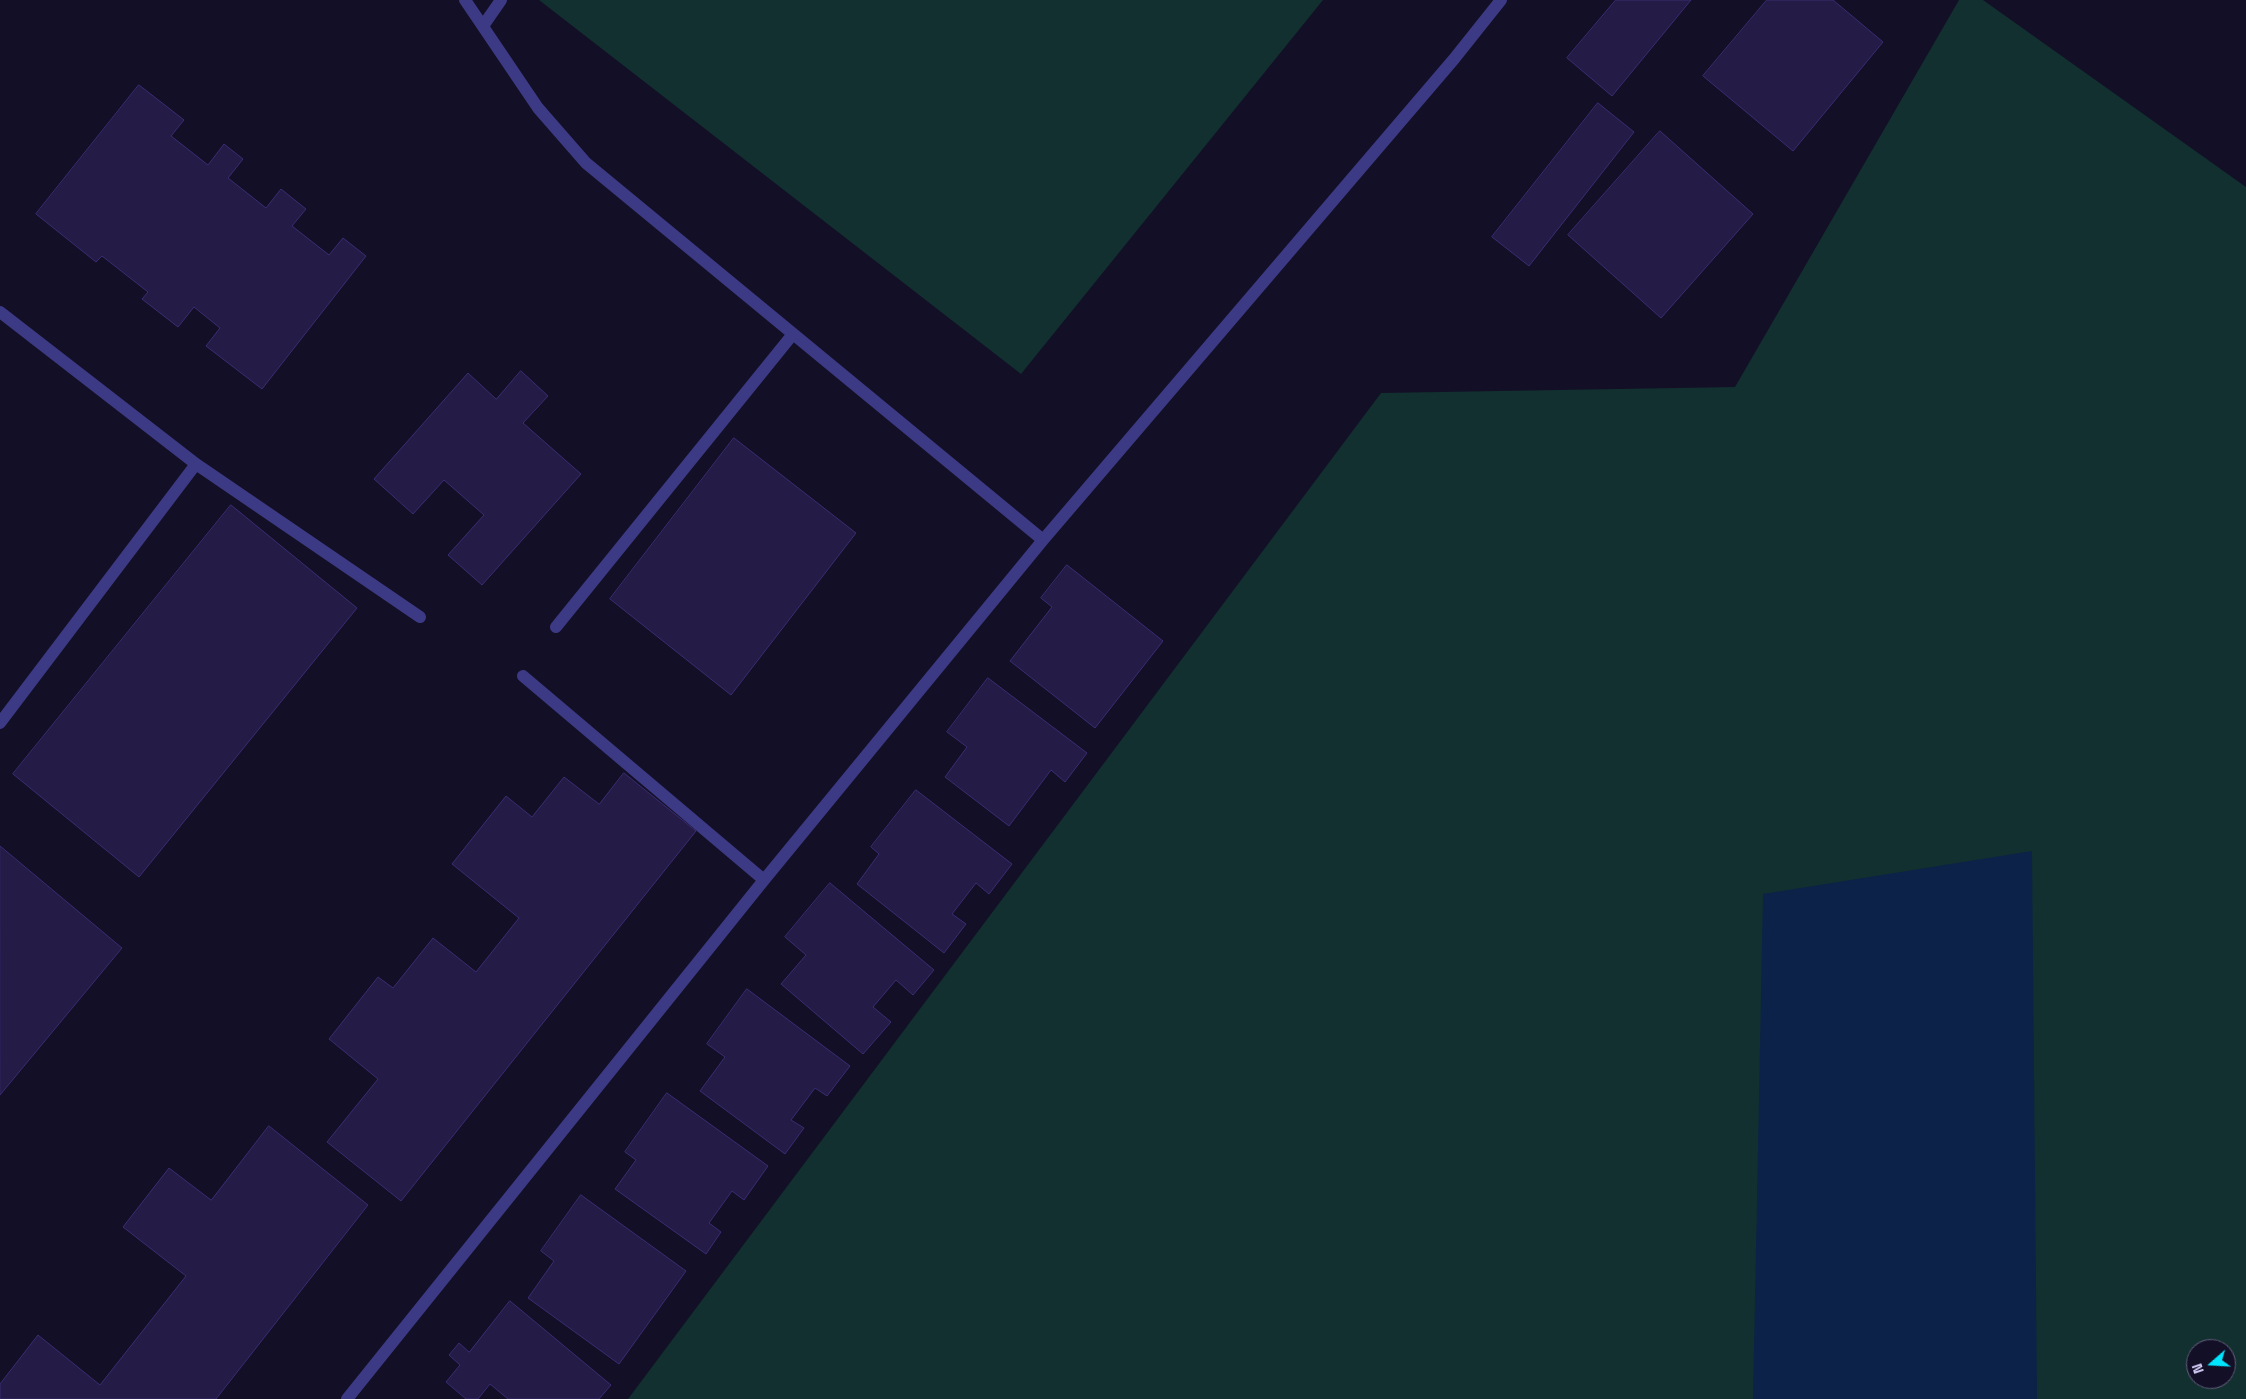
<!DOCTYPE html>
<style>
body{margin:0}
#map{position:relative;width:2246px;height:1399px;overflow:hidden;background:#130f26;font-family:"Space Grotesk",sans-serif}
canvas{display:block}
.north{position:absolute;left:2186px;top:1339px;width:50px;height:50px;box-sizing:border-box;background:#130f26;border:1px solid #625e7d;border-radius:50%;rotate:251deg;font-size:14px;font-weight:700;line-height:20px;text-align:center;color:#d9d4ff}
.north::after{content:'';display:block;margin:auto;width:18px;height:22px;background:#00e5ff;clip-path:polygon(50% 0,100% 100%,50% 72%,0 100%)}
</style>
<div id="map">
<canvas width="2246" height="1399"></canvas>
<div class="north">N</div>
</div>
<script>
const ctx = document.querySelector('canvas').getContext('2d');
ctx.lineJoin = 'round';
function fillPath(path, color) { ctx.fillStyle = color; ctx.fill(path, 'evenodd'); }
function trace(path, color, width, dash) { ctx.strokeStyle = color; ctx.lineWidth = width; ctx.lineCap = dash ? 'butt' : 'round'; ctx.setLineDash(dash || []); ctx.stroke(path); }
fillPath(new Path2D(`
 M539,0H1323L1021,374Z
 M1959,0H1983L2246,187V1399H628L1381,393L1735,387ZM2196,1349H2226V1379H2196Z`), '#12302f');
fillPath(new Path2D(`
 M2032,851L2037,1399H1753L1763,894Z`), '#0c2248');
const building = new Path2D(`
 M1616,0H1691L1612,96L1567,58Z
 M1767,0H1833L1883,42L1793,151L1703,76Z
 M139,85L184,120L171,136L208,165L224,144L243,159L228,178L266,208L281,189L306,209L292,226L329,255L343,238L366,256L262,389L206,346L220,328L194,307L178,327L142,299L148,292L102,256L96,262L36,214Z
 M1598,103L1634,132L1529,266L1492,237Z
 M1660,131L1753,214L1661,318L1568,235Z
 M521,371L548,396L523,423L581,474L482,585L448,555L484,515L444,480L413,514L374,479L468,373L496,399Z
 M734,438L856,533L731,695L610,599Z
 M231,505L357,608L139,877L13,774Z
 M1067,565L1163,641L1095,728L1010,661L1052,607L1041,598Z
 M988,678L1087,753L1065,782L1051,770L1009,826L945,777L967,747L947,732Z
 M624,773L696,831L401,1201L327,1142L378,1079L329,1039L378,977L393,988L433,938L476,972L519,918L452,864L506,796L532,817L564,777L599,804Z
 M916,790L1012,864L989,894L976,883L952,914L966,924L944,953L857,884L879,854L871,847Z
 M0,846L122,948L0,1095Z
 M830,883L934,970L913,995L896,980L873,1007L891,1022L863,1054L781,984L806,955L785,937Z
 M747,989L850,1066L827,1096L815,1088L791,1120L804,1128L785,1154L700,1091L725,1057L707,1044Z
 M667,1093L768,1166L744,1200L732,1191L709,1223L721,1232L706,1254L615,1189L636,1160L625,1152Z
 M269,1126L368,1205L216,1399H0V1384L38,1335L100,1385L186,1276L123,1227L169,1168L211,1200Z
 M581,1195L686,1271L619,1364L528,1298L554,1261L541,1251Z
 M510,1301L611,1385L599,1399H508L490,1384L478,1399H466L446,1382L460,1365L449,1355L459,1343L469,1352Z`);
fillPath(building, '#241b47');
trace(building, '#3b2d73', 1);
trace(new Path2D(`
 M465,0L538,108L586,163L1043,540
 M483,26L501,0
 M0,312L196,464L420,617
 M556,627L793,334
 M523,676L764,880
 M0,723L196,464
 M347,1399L764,880L1043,540L1454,59L1501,0`), '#3d3a85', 12);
</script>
